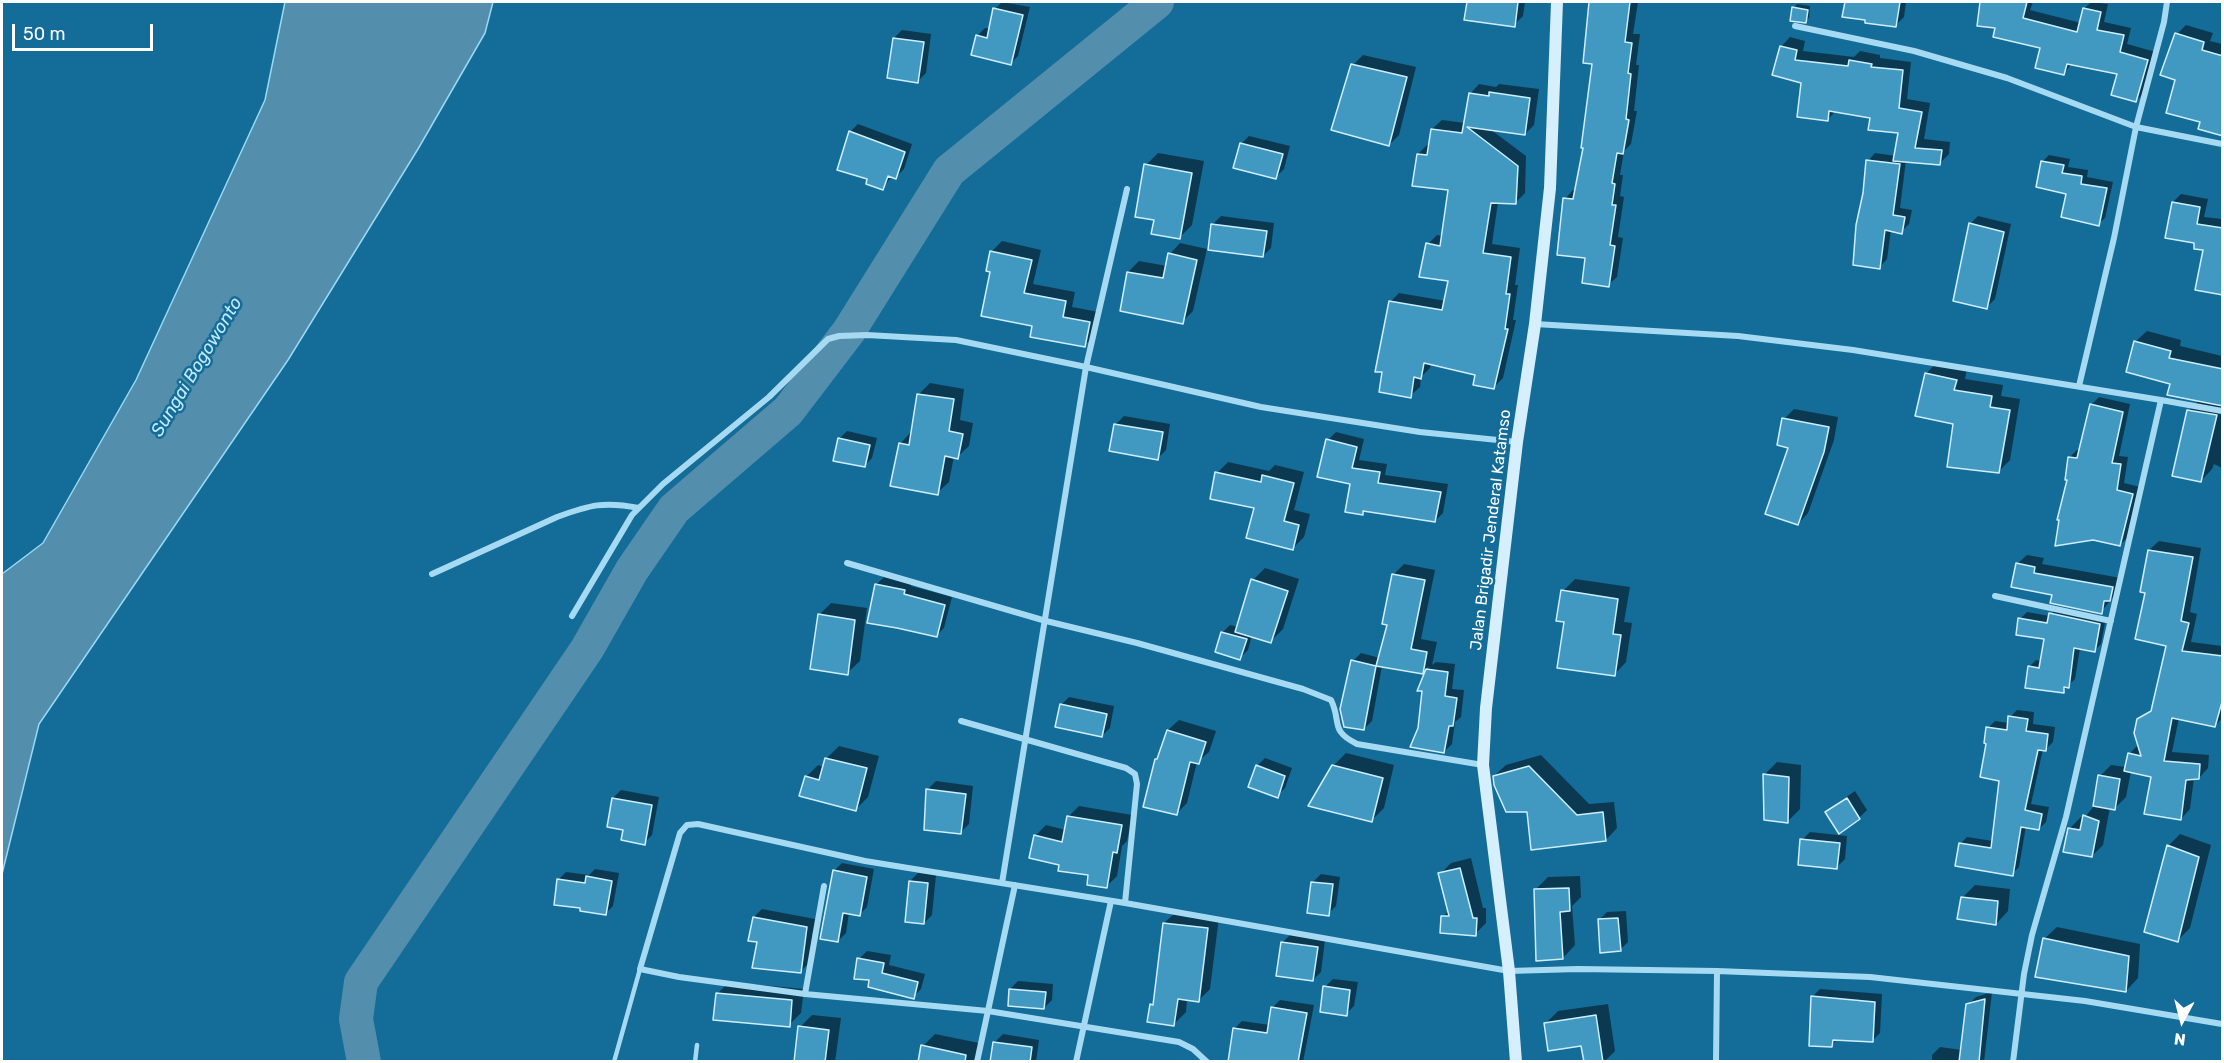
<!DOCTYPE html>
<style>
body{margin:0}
#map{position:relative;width:2224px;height:1063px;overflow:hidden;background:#146c98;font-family:Rubik,sans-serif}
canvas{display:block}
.frame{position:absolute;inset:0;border:3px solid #fff;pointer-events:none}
.north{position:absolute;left:2152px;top:991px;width:60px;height:60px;-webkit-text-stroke:4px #146c98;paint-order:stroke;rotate:187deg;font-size:16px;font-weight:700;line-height:24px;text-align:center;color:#fff}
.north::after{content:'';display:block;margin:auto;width:21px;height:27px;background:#fff;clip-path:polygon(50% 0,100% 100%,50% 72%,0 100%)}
.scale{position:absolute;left:12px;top:24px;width:141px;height:27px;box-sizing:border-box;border:3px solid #fff;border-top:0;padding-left:8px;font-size:18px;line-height:21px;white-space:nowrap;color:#fff;-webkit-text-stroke:4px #146c98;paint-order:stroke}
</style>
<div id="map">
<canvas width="2224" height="1063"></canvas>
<div class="frame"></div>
<div class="north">N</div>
<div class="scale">50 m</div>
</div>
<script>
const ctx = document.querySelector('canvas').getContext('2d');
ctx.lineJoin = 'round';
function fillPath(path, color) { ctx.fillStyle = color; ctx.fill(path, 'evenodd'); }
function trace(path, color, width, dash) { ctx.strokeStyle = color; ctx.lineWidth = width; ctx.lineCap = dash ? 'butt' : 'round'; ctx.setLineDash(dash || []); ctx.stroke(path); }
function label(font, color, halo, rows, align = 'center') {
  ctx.font = font + ' Rubik,sans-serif'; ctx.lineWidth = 5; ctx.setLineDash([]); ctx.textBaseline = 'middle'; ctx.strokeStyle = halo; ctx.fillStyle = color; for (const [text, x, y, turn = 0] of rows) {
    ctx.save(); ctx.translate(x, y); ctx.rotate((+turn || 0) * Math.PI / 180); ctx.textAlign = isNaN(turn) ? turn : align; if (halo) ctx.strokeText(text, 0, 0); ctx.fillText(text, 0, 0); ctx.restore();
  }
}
const water = new Path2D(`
 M285,2H493L485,33L418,149L288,360L39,724L2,874V896V574L43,543L136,380L265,100Z`);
fillPath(water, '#538fad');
trace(water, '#98d9f6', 1.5);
fillPath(new Path2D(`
 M1002,2L1030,7L1018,56L1010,64L977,36L985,28L990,29L995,9Z
 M1468,2H1525L1523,16L1514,25L1466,19Z
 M1587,2H1638L1633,34H1640L1636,65H1639L1634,111H1637L1631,144L1624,151L1620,175H1623L1620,196L1624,197L1618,237L1623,238L1617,277L1608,285L1587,257L1565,199L1573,190H1576L1585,147L1594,63L1590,3Z
 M1846,2H1906L1904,17L1896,25L1844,15Z
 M1982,2H2033L2030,10L2081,23L2084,9L2091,2L2108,4L2104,22L2131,28L2127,44L2156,52L2144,93L2136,101L2119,73L2072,63L2064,74L2042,47L1997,27L1979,24Z
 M1797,4L1810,6L1809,18L1805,21L1794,8Z
 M2186,25L2213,33L2210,41L2222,44V135L2202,121L2176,79L2177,34Z
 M902,30L931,34L926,73L918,81L894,38Z
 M1790,37L1805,41L1803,51L1854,57L1860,51L1880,55V58L1911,62L1907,99L1930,103L1924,139L1950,142L1949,154L1940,163L1906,160L1900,208L1912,210L1909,224L1901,232L1891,230L1887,259L1880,267L1865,193L1868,161L1875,153L1896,156L1900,132L1871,117L1836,111L1828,119L1781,47Z
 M1363,55L1416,67L1399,135L1389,145L1353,65Z
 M1479,84L1496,87L1499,84L1539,89L1534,125L1525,134L1490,129L1526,156L1525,193L1515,203L1498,202L1492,244L1520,248L1515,285H1518L1513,320H1516L1503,378L1493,388L1477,374L1431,363L1430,368L1421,377L1420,387L1410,396L1390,302L1399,293L1446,301L1450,280L1428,244L1437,235L1443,236L1449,189L1418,154L1427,145H1430L1432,129L1442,120L1465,123L1470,94Z
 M858,124L912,144L904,169L896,177L892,176L883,188L869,178L850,132Z
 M1249,136L1290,146L1284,169L1276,177L1241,144Z
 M1158,153L1204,161L1192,225L1180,237L1155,219L1146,165Z
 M2049,155L2070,159L2068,167L2088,170L2087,177L2113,182L2105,218L2098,224L2042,162Z
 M2181,194L2208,199L2204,217L2222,219V294L2205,249L2195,242L2173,202Z
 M1221,216L1274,223L1271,248L1263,256L1213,224Z
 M1978,216L2011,224L1995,299L1987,307L1970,224Z
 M1002,241L1041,250L1033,284L1075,292L1072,307L1099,312L1095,335L1084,346L1034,325L992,271V251Z
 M1180,243L1207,249L1193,311L1182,322L1128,272L1139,261L1167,266L1170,254Z
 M2147,331L2181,340L2180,346L2222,356V468L2214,464L2212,469L2201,481L2188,411L2199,400L2171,382L2135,342Z
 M1937,362L1967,369L1965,379L2003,385L2001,396L2020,399L2010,460L1999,471L1954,423L1926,374Z
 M930,383L964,389L960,420L973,423L969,446L957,457L954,456L949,482L937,493L900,444L911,432L918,395Z
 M2099,397L2130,404L2119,456L2128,457L2124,483L2140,487L2128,537L2120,545L2069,479V458L2077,450H2080L2091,405Z
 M1794,409L1838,417L1834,440L1808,513L1798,524L1790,446L1784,419Z
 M1124,416L1170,424L1166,450L1158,458L1116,424Z
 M847,431L877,438L872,458L864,466L839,439Z
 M1336,432L1364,439L1359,460L1387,464L1385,475L1448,484L1443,513L1435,521L1366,510L1362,513L1351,483L1328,440Z
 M1228,462L1269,471L1275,465L1304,472L1294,510L1310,514L1304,537L1293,548L1256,507L1217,473Z
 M2159,541L2201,548L2190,612L2197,614L2191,642L2222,646V718L2215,726L2179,718L2172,752L2209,755L2208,768L2199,778H2194L2190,809L2181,819L2153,775L2131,771L2126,797L2115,808L2110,807L2103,845L2092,856L2070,828L2081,817L2084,818L2095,805L2100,776L2111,765L2126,767L2129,754L2139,744L2138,719L2154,707L2168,645L2147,592L2149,550Z
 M2027,555L2044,558L2042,564L2121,578L2119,590L2101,612L2054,594L2017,564Z
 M1404,564L1435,570L1421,639L1437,642L1432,665L1436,662L1455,664L1452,689L1464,690L1461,717L1455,722L1452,744L1444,752L1420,729L1424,690L1419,689L1429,666L1422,673L1382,666L1372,721L1364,729L1353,661L1361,653L1380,658L1388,624L1393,575Z
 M1265,568L1299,579L1283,629L1271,641L1252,635L1248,650L1240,658L1222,633L1230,625L1238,627L1253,580Z
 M884,577L912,582L911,586L952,597L944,628L936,636L876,585Z
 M1575,579L1630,587L1624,622L1632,623L1626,662L1614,675L1563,591Z
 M831,603L867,608L860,661L847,673L819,615Z
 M2057,607L2106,617L2101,644L2094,651L2080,648L2075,679L2063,691L2029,667L2036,660L2042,661L2046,638L2020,619L2027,612L2050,616Z
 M1069,697L1114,706L1110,728L1102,736L1061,705Z
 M2017,710L2034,712L2033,724L2055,727L2053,742L2046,749H2043L2031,804L2049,807L2046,822L2039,829L2026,826L2019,867L2012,874L1960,844L1967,837L1993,841L2000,780L1988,742V728L1995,721L2009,723L2010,717Z
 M1179,720L1216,731L1209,752L1197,762L1187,803L1176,814L1156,759L1160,755L1168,730Z
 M839,746L879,756L868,797L856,809L806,777L818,765L824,767L827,758Z
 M1346,753L1394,765L1384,808L1372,820L1333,766Z
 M1541,755L1589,804L1614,802L1617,828L1606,840L1528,811L1494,776L1506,765Z
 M1265,758L1292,768L1285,788L1277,796L1257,766Z
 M1777,762L1801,765L1800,809L1788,821L1765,819V774Z
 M936,781L973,786L969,824L961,832L928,789Z
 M621,790L659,797L652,835L644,843L625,828L613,798Z
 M1855,791L1867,810L1859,818L1827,813L1835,805Z
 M1079,806L1132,815L1127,841L1122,846L1117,876L1107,886L1090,874L1060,864L1035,836L1046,825L1066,830L1068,817Z
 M1810,832L1847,836L1845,859L1837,867L1802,840Z
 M2180,834L2211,845L2190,928L2178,940L2168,846Z
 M1471,858L1483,908H1486V923L1475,934L1443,917L1449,910L1440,874L1451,863Z
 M842,863L874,869L867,907L859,915L849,913L846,933L838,941L834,871Z
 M595,869L619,873L613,906L605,914L558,880L566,872L589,875Z
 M918,873L936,875L932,915L924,923L910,881Z
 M1321,874L1340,877L1336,906L1328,914L1313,882Z
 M1580,876L1581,897L1572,906L1575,945L1563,958L1535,890L1548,877Z
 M1975,885L2010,889L2008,911L1996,924L1962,898Z
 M762,909L815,919L808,964L800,972L754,917Z
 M1626,911L1628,942L1620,950L1599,920L1607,912Z
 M1176,912L1219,917L1210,989L1199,1000L1187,999L1186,1012L1174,1024L1151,1005L1155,1002L1164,923Z
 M2057,927L2140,944L2138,978L2126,991L2044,939Z
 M1290,935L1325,940L1321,972L1313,980L1282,943Z
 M867,951L891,955L889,965L925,974L921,989L913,997L870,979L859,959Z
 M1333,979L1358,982L1354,1006L1346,1014L1325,987Z
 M1018,981L1053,984L1052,1000L1044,1008L1010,989Z
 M729,982L804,989L801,1013L789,1025L717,994Z
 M1820,989L1882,994L1880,1033L1872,1041L1838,1039L1832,1045L1812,997Z
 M1992,992L1984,1062H1932V1055L1940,1047L1962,1050L1968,1005L1976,997Z
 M1280,1000L1314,1005L1303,1062H1230L1234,1029L1242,1021L1270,1025L1272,1008Z
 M1608,1004L1615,1051L1604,1062H1585L1583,1044L1546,1023L1558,1011Z
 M812,1015L841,1018L835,1062H796L800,1027Z
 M935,1034L979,1043L975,1062H920L923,1046Z
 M1003,1034L1039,1040L1036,1062H992L995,1042Z`), '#0007');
trace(new Path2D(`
 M364,1062L356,1019L361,982L587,649L632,570L674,509L788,411L849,331L949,171L1157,2`), '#538fad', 34);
const building = new Path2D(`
 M1467,2H1518L1515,27L1464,20Z
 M1589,2H1630L1625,42L1632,43L1628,73L1631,74L1626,119L1629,120L1623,154L1617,153L1612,183L1615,184L1612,205H1616L1610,245L1615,246L1609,287L1582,283L1585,258L1557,255L1563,198L1573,199L1583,148H1581L1592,64L1583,63Z
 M1845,2H1900L1896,27L1865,23V20L1842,17Z
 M1980,2H2027L2023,18L2077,32L2083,8L2101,12L2097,30L2124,35L2120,52L2148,60L2136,102L2111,95L2117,74L2067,64L2064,75L2035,68L2040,48L1993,37L1995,28L1977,26Z
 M1792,7L1808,10L1806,23L1790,21Z
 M993,8L1023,15L1011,65L971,55L976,35L987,38Z
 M2175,33L2204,42L2202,50L2223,56V136L2198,129L2200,122L2166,113L2175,80L2160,75Z
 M893,38L924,42L918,83L887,78Z
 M1780,46L1797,50L1795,60L1848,66L1849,60L1872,64L1871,67L1903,70L1899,108L1922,112L1915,148L1942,150L1940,165L1893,161L1898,133L1868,130L1870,118L1829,111L1828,121L1797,117L1801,83L1772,75Z
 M1351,64L1407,77L1389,146L1331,130Z
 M1489,92L1530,98L1525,135L1467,127L1518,166L1516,204L1491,203L1483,253L1511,257L1506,294H1510L1505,329H1508L1494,389L1473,385L1475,375L1424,363L1421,379L1414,377L1411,398L1379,392L1382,372H1375L1389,301L1442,310L1448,281L1419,277L1426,243L1440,246L1448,190L1412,186L1417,154L1427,155L1431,129L1462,133L1469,93L1489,96Z
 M849,131L905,152L896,179L888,176L883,190L866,184L867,179L837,170Z
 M1240,143L1283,154L1276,179L1233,168Z
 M1866,160L1900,164L1893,215L1905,217L1902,234L1885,230L1880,269L1853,265L1856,225L1863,193Z
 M2041,161L2064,165L2062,173L2082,176L2081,184L2107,188L2099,226L2061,217L2066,194L2036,187Z
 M1144,164L1192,173L1180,239L1151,234L1154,220L1135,217Z
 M2172,202L2200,207L2197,224L2223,228V295L2195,290L2203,250L2194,249V243L2165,238Z
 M1969,223L2004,232L1987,309L1953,301Z
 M1211,224L1267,231L1263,257L1208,250Z
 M990,251L1032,260L1024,293L1066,301L1063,317L1090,322L1085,347L1030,337L1032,326L981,316L990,272L986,271Z
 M1168,253L1197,260L1183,324L1120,311L1127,272L1163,278Z
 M2134,341L2171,351L2169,358L2223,369V406L2167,395L2170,384L2126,372Z
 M1925,373L1957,380L1954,390L1992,396L1990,407L2010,410L1999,473L1947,467L1953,424L1915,416Z
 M917,394L954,399L949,431L963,434L958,459L945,456L938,495L890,486L899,443L909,445Z
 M2090,404L2123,412L2112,463L2121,464L2117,490L2133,494L2120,546L2093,540L2055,546L2059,520H2057L2067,480H2065L2068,457L2077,458Z
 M2187,410L2217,415L2201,482L2172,476Z
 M1782,418L1829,427L1824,452L1798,525L1765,514L1788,448L1777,445Z
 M1114,424L1163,432L1158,460L1109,451Z
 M838,438L870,445L865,467L833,461Z
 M1326,439L1357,447L1352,468L1380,472L1378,483L1441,492L1435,522L1363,511V515L1345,512L1350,484L1317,477Z
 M1215,472L1261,482L1262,475L1294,483L1284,521L1299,525L1293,550L1246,538L1254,508L1210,499Z
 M2148,550L2193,557L2181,621L2189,623L2182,651L2223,656L2222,702L2215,727L2172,718L2164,761L2200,764L2199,779L2186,780L2181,820L2144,814L2151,777L2124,771L2128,753L2141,756L2134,733L2137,719L2151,711L2166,646L2135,639L2145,593L2140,592Z
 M2016,563L2035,567L2034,573L2113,587L2110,601H2104L2102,614L2050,603L2052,595L2011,587Z
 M1392,574L1425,580L1411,649L1427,652L1423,674L1376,666L1387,625L1382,624Z
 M1251,579L1288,591L1271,643L1235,632Z
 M875,584L905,590L904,594L945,605L937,637L897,628L867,623Z
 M1561,590L1618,599L1613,634L1621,635L1615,676L1557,668L1564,622L1556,621Z
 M2049,613L2100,624L2095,652L2074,648L2069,688L2064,687V693L2025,688L2028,666L2039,668L2044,639L2016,635L2018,618L2047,623Z
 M818,614L855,620L848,675L810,669Z
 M1221,632L1247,639L1240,660L1215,652Z
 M1351,660L1376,666L1364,730L1344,727L1340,709Z
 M1426,669L1448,672L1445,696L1457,698L1453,726H1449L1444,753L1410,747L1418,728L1422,691H1417Z
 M1060,704L1107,714L1102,737L1055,727Z
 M2008,716L2028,719L2026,731L2048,734L2046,751L2038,750L2025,810L2042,814L2039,830L2021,827L2013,876L1955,866L1959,843L1991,848L1999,781L1980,777L1986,744L1984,743L1986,727L2007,730Z
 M1167,730L1206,742L1199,764L1190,762L1177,815L1143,807L1155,759H1157Z
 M825,758L867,768L856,811L799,796L805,776L819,780Z
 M1256,765L1285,776L1278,798L1248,787Z
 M1332,765L1383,778L1372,822L1308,806Z
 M1529,766L1577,815L1603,812L1606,841L1531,850L1527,812H1506L1494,785L1493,776Z
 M1763,774L1789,777L1788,823L1764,820Z
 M2098,775L2120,779L2115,810L2093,806Z
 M926,789L966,794L961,834L924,830Z
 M612,798L652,805L645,845L621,840L623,830L607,827Z
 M1847,798L1860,819L1839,834L1825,812Z
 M2083,815L2099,821L2092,857L2063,852L2068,828L2080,830Z
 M1067,816L1122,825L1117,853L1113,852L1107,888L1087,885L1088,875L1058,871L1059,865L1029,858L1034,835L1062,842Z
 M1800,839L1840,843L1837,869L1798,865Z
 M2167,845L2199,857L2178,942L2144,932Z
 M1460,868L1473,918H1477L1476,936L1440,933L1441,916H1449L1438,873Z
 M833,870L867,877L860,916L843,913L838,942L820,939Z
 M586,876L612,881L606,915L580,911V908L554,905L557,879L585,883Z
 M909,881L928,883L924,924L905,922Z
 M1311,882L1333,884L1329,916L1307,913Z
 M1569,888L1570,911L1560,912L1563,959L1536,961L1534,889Z
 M1961,897L1998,901L1996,925L1957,919Z
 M753,917L807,927L801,973L752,968L757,942L748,941Z
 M1618,918L1621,951L1600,953L1598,919Z
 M1163,923L1208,928L1199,1002L1178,999L1174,1026L1147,1022L1150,1004L1153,1005Z
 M2043,938L2129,956L2126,992L2035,977Z
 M1281,942L1318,947L1313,981L1276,976Z
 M857,958L884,963L882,973L918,982L914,999L868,987L869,980L854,979Z
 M1323,986L1350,990L1347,1016L1320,1012Z
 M1009,989L1046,992L1044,1009L1008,1006Z
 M716,993L792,1000L790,1027L713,1020Z
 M1811,996L1875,1002L1873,1042L1833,1040L1832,1047L1809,1046Z
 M1985,999L1979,1062H1959L1966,1004Z
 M1271,1007L1307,1013L1298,1062H1228L1233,1028L1267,1033Z
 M1596,1015L1603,1062H1584L1581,1046L1548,1051L1544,1023Z
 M798,1026L829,1030L825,1062H794Z
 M993,1042L1032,1047L1030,1062H990Z
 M921,1045L966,1055L965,1062H918Z`);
fillPath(building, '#4198c1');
trace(building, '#ceeefd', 1.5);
trace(new Path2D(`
 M614,1062L640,969
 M695,1062L697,1045`), '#a6daf3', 4.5);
trace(new Path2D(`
 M1795,26L1914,51L2007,78L2136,127L2222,144
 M1535,324L1738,336L1853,350L2161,400L2066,817L2032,935L2024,974L2013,1062
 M2079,386L2114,238L2136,127L2164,22L2167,2
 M2161,400L2222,411
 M847,563L1046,621L1137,643L1303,689L1331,700C1342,722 1329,730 1357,744L1483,765
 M432,574L557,517C590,505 604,501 639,508
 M1995,596L2111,621
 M572,616L632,515L663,484L769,397L828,339L839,336L867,335L956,340L1086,367L1261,407L1420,432L1517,442
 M961,721L1126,768L1135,774L1137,784L1125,903
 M1002,883L1086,367L1127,189
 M805,994L824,886
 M977,1062L1015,885
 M1076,1062L1111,901
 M1207,1062L1193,1049L1179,1042L988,1011L805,994L679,977L640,969L680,833L687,825L698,824L865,861L1125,903L1509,971L1578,969L1717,971L1870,977L2085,1001L2222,1024
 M1716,1062L1717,971`), '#a6daf3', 6);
trace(new Path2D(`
 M1516,1062L1509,971L1483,765L1486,708L1517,442L1535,324L1550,188L1557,2`), '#d5effc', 12);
label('16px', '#fff', '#146c98', [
 ["Jalan Brigadir Jenderal Katamso",1491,530,-83]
]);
label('italic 18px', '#c2e9fa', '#146c98', [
 ["Sungai Bogowonto",197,367,-59]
]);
</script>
